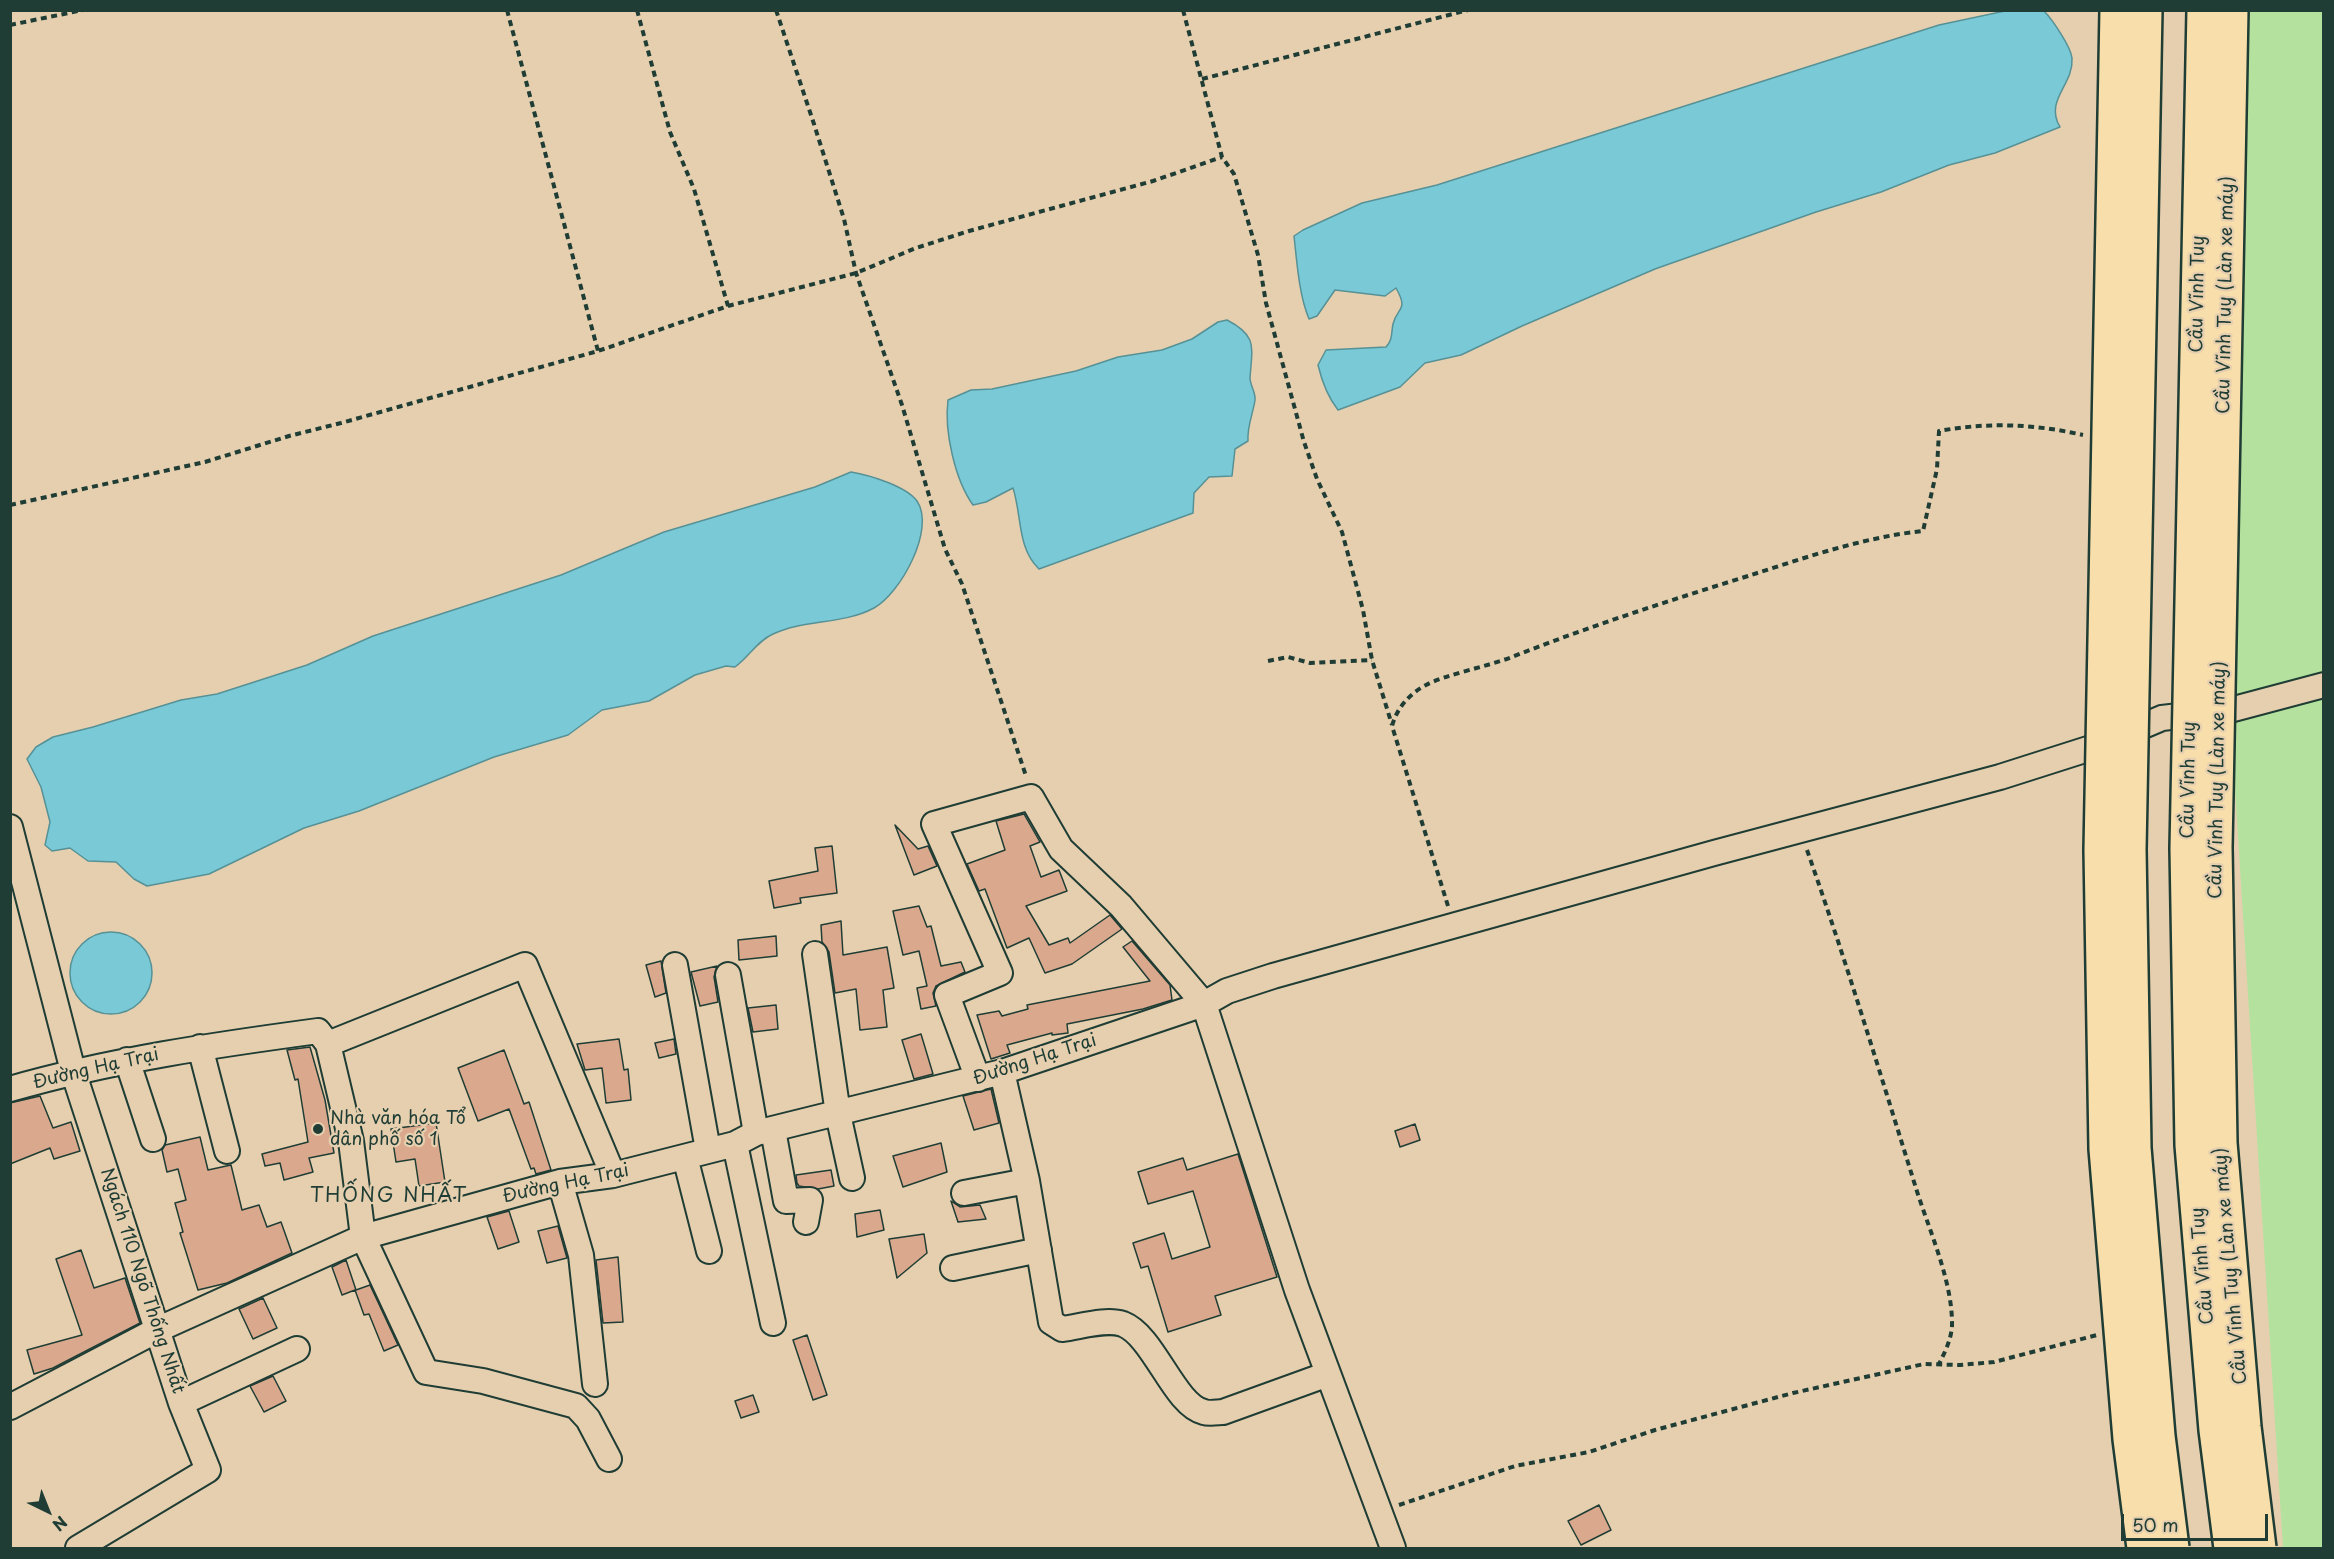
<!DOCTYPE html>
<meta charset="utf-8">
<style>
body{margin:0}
#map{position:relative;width:2334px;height:1559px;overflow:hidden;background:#e6cfaf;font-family:"Playpen Sans",sans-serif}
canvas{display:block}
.frame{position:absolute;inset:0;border:12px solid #1f3d34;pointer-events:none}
.north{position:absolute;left:18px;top:1481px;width:60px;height:60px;-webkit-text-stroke:4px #e6cfaf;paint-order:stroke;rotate:137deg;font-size:16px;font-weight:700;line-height:24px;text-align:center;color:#1f3d34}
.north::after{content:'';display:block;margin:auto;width:21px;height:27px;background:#1f3d34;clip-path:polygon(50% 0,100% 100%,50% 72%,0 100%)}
.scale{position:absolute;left:2121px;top:1514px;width:147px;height:27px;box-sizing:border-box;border:3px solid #1f3d34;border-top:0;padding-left:8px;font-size:18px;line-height:21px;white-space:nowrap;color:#1f3d34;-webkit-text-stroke:4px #e6cfaf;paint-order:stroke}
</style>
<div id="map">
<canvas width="2334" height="1559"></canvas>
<div class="frame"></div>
<div class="north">N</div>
<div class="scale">50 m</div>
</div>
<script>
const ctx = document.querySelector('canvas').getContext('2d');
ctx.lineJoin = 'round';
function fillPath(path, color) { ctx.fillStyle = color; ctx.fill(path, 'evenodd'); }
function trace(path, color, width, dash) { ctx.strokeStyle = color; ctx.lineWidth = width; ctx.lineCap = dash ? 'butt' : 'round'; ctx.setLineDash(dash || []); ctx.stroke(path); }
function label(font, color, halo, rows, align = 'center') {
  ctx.font = font + ' "Playpen Sans",sans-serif'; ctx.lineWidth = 4.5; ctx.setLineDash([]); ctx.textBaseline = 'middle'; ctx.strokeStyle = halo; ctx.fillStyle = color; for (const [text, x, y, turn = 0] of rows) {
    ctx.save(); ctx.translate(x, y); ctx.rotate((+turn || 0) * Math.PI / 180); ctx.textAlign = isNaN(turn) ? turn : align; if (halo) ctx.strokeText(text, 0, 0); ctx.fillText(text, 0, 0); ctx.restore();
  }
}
fillPath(new Path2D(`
 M2248,11H2323V1548H2283L2230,710Z`), '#b5e19f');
const water = new Path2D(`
 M2005,11H2044C2052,19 2071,47 2072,58C2074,85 2044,100 2060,127L1995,153L1949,165L1881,192L1816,212L1655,269L1522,326L1461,355L1425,363L1400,387L1338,410C1327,396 1322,382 1318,365L1326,350L1386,347C1393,339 1391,334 1393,324C1397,307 1409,311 1396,288L1385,296L1335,290L1317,316L1309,319C1299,295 1297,263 1294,236L1303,230L1362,203L1437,185L1939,25Z
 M1227,320C1258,336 1252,347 1250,378C1250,385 1256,393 1255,400C1253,414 1247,426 1248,441L1235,449L1232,476L1209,477L1194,493L1193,513L1039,569C1017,548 1022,516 1013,488L986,502L973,505C955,480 944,431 948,400L971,390L992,389L1076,371L1118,357L1162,350L1192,339L1218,322Z
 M851,472C869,475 906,486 917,501C936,529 900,594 874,608C842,625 805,619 773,634C757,641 749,657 735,667L726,666L695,675L649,701L602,710L568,735L494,757L359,811L304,828L209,874L147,886L134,879L116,862L88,861L70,848L52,851L45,845L50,822L41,787L27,759L36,747L53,737L93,727L181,700L217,694L307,665L373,636L561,575L664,532L815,487Z
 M70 973a41 41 0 1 1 82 0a41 41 0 1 1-82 0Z`);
fillPath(water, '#7ac9d7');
trace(water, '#569196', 1.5);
const building = new Path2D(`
 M1024,814L1040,842L1030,846L1041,877L1059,870L1067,891L1026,906L1049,945L1068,938L1070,943L1110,915L1122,929L1072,964L1045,973L1029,938L1007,948L985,889L979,891L967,864L1005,850L996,821Z
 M895,825L918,849L928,846L937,866L914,875Z
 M832,846L837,893L800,898L801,903L774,908L769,881L818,871L815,848Z
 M919,906L927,927L931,926L941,966L961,962L965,972L936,986L933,993L936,1006L921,1009L917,988L927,986L919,951L903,955L893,911Z
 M841,921L843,955L887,947L894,988L883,990L887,1027L860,1030L856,989L835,993L829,952L822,942L821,925Z
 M776,936L777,956L739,960L738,940Z
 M1132,941L1170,985L1172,1000L1143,1009L1067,1024L1068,1033L1052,1035V1033L1007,1045L1010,1053L991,1059L977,1015L999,1011L1002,1016L1028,1009L1027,1005L1150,981L1123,947Z
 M661,961L666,993L655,997L646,965Z
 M717,966L714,977L718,1002L700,1006L691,972Z
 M776,1005L778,1029L753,1032L748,1008Z
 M921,1034L933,1074L914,1079L902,1040Z
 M619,1039L624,1070L628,1069L631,1100L606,1103L602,1068L585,1070L577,1044Z
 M674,1039L676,1054L659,1058L655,1043Z
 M310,1047L325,1100L334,1153L309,1158L313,1172L284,1180L280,1163L265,1166L262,1154L308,1142L298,1079L295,1080L287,1050Z
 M504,1050L524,1104L529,1102L551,1170L536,1174L534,1168L531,1169L509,1109L478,1121L458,1068Z
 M991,1089L999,1123L974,1130L963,1096Z
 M40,1096L53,1128L71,1122L80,1151L54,1159L50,1148L10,1164V1103Z
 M436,1123L445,1182L419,1186L415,1159L396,1162L391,1129Z
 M1415,1124L1420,1140L1400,1147L1395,1131Z
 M200,1137L208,1170L231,1165L242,1210L259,1205L267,1227L281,1222L292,1253L227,1283L198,1290L180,1233L183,1232L175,1203L186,1200L178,1169L167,1172L162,1150L165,1145Z
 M941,1143L947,1172L903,1187L893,1156Z
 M1238,1154L1277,1277L1215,1296L1221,1315L1168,1332L1148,1266L1141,1268L1133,1243L1164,1233L1172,1259L1210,1247L1193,1191L1148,1204L1138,1172L1183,1158L1187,1170Z
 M831,1170L834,1186L818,1189L799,1186L797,1183L796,1175Z
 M951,1201L960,1207L980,1205L986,1219L958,1222Z
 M880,1210L884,1230L857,1237L855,1214Z
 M509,1211L519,1242L498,1249L487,1217Z
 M558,1226L567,1258L547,1263L538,1231Z
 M924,1234L927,1253L897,1278L889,1239Z
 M81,1250L94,1288L125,1278L140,1323L53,1368L34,1374L27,1350L82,1335L56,1259Z
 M618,1257L623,1322L603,1323L596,1260Z
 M346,1260L356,1290L370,1285L398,1345L384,1351L369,1314L364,1315L355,1290L342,1295L332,1267Z
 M263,1298L277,1328L253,1339L239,1309Z
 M807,1335L827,1395L813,1400L793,1340Z
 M273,1376L286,1401L264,1412L250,1386Z
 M753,1395L759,1412L741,1418L735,1401Z
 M1599,1505L1611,1530L1581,1545L1568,1521Z`);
fillPath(building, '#daa98d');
trace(building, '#1f3d34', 1.5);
const minor = new Path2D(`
 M10,827L73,1071L181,1403L208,1470L78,1548
 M815,954L838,1114L852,1178
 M675,965L708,1150
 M728,975L756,1133
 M328,1044L525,965L613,1175
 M200,1047L227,1151
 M127,1060L153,1139
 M1002,1072L1027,1181L1051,1322L1062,1329C1079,1327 1106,1318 1123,1324C1154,1336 1174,1405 1204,1412C1210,1414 1218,1412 1223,1412L1328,1374
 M978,1079L947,995L1000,973L934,824L1031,797L1061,849L1121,906L1204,1004L1297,1290L1393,1548
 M10,1089C111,1060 214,1045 318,1031L328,1044L351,1141L363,1237L560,1182L613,1175L735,1144L756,1133L1002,1072L1204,1004L1227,991L1273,976L1714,853L2000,777L2091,748L2162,718L2230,710L2324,685
 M773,1130L786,1201L810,1200L806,1222
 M735,1144L773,1323
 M685,1157L709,1251
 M560,1182L581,1255L595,1384
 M964,1193L1027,1181
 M953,1268L1039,1250
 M181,1403L297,1349
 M10,1407L159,1329L363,1237L426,1372L483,1381L576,1406L588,1419L609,1459`);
trace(minor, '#1f3d34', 28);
trace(new Path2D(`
 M507,10L598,351
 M637,10L670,132L694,189L728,306
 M776,10L814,124L844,219L856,273L902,405L945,549L962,584L1026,776
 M1183,10L1222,157L1234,174L1258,255L1266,303L1304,442L1317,479L1342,532L1363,610L1372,660L1392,725
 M10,25L83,10
 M1202,79L1468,10
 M10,505L205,462L289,436L341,423L598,351L728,306L856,273L916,248L969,231L1153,181L1222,157
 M1268,661L1288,657L1310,663L1372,660
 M1807,850C1846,961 1880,1073 1915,1185C1928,1228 1953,1281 1952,1326C1951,1340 1945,1352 1939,1364
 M1448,906L1392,726C1397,708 1409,694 1426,685C1447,674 1486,667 1512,657C1590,626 1668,601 1748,576C1804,558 1864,537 1923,531L1937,469L1939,431C1988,422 2035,424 2083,435
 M1399,1505L1515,1466L1589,1452L1655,1430L1793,1393L1924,1364L1960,1365L1994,1362L2097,1335`), '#1f3d34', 4, [6, 4.5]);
trace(minor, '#e6cfaf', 24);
const highwayBridge = new Path2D(`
 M2117,10L2101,850L2106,1149L2130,1439L2144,1548
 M2145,10L2129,849L2134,1148L2158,1436L2172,1548
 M2204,10L2187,848L2192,1145L2216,1430L2231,1548
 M2231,10L2215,847L2220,1143L2244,1427L2259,1548`);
trace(highwayBridge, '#1f3d34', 38, []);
trace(highwayBridge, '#f8deab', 33);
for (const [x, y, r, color] of [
 [318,1129,6,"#1f3d34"]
]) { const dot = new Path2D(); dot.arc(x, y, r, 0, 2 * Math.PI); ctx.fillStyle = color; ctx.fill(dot); trace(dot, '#e6cfaf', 2); }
label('18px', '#1f3d34', '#e6cfaf', [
 ["Cầu Vĩnh Tuy",2198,294,-89],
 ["Cầu Vĩnh Tuy (Làn xe máy)",2226,295,-89],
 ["Cầu Vĩnh Tuy",2189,780,-89],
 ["Cầu Vĩnh Tuy (Làn xe máy)",2218,780,-89],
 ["Đường Hạ Trại",1035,1060,-18],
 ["Đường Hạ Trại",96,1069,-13],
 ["Đường Hạ Trại",566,1184,-12],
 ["Cầu Vĩnh Tuy",2203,1266,-95],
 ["Cầu Vĩnh Tuy (Làn xe máy)",2231,1266,-95],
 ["Ngách 110 Ngõ Thống Nhất",142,1281,72]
]);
label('18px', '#1f3d34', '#e6cfaf', [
 ["Nhà văn hóa Tổ",330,1119],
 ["dân phố số 1",330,1140]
], 'left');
ctx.letterSpacing = '1.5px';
label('20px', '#1f3d34', '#e6cfaf', [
 ["THỐNG NHẤT",389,1196]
]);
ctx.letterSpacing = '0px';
</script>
